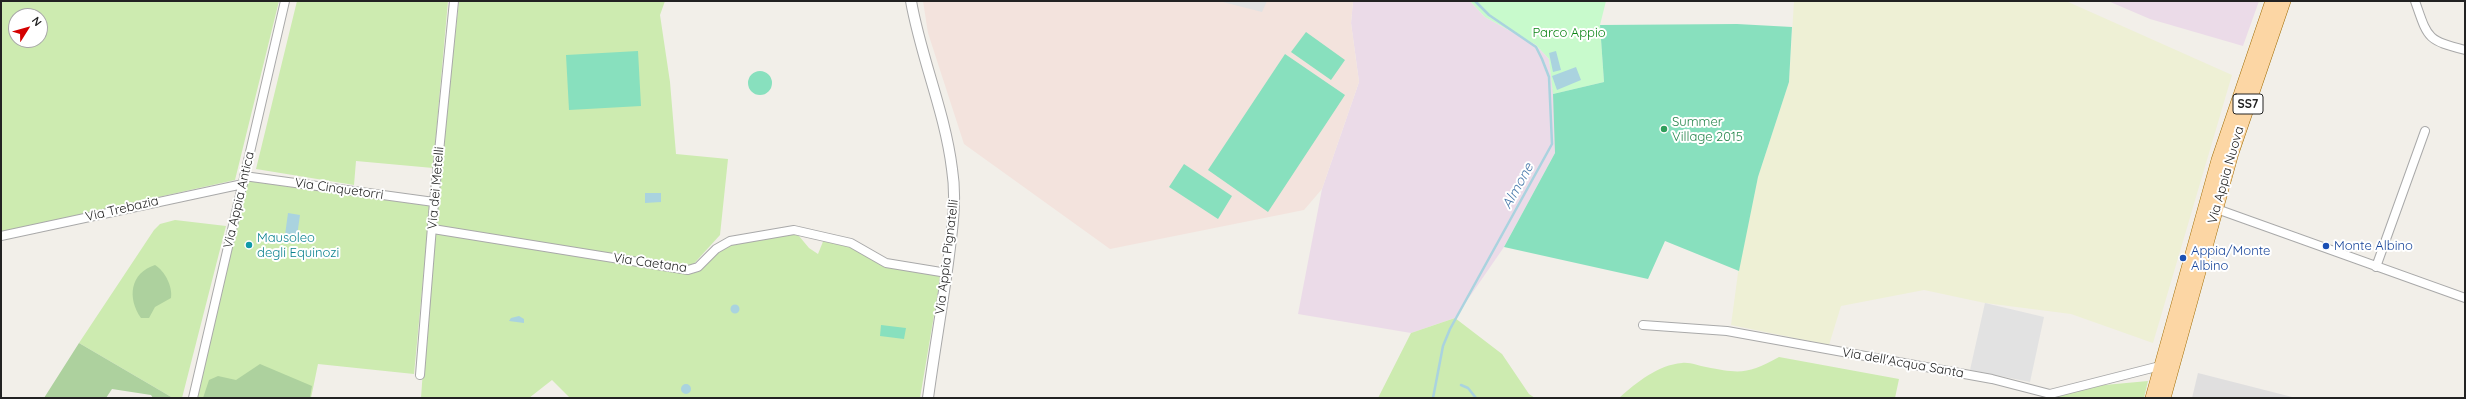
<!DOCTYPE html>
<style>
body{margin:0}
#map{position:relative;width:2466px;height:399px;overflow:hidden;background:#f2efe9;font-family:Quicksand,sans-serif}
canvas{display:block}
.frame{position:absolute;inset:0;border:2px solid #222;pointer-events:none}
.north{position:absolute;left:8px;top:8px;width:40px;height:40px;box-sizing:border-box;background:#fff;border:1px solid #a7a7a7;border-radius:50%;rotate:53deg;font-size:11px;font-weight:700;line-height:16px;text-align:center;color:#222}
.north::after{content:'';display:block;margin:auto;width:14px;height:18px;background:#d40000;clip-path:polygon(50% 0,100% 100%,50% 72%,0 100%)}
</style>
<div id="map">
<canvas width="2466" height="399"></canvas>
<div class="frame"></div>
<div class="north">N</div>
</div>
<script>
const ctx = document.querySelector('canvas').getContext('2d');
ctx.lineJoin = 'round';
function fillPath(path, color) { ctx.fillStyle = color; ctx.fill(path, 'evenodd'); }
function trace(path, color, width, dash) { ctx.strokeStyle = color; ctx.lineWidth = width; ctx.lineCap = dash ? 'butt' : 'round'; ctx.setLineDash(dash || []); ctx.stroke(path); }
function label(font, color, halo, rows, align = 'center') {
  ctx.font = font + ' Quicksand,sans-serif'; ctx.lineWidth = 4; ctx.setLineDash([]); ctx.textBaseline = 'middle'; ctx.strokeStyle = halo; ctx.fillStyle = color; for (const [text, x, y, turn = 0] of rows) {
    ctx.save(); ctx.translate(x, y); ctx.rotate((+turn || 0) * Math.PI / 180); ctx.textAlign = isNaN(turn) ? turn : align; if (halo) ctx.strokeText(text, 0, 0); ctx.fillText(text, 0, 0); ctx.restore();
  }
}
fillPath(new Path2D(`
 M2198,373L2296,398H2192Z`), '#e0dfdf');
fillPath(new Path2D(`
 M1353,1H1470L1485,17L1536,45L1549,59L1555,105V153L1504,247L1455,318L1411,333L1298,314L1322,189L1359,82L1351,23Z
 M2108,1H2259L2243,46L2150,19Z`), '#ebdbe8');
fillPath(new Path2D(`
 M923,1H1353L1351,23L1359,82L1322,189L1304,210L1110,249L964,144L928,33Z`), '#f3e3dd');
fillPath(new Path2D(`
 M1794,1H2066L2232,75L2153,343L2071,314L1985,303L1924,290L1841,306L1829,345L1731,325L1738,273L1758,177L1789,82Z`), '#eef0d5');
fillPath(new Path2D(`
 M1,1H279L235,180L1,232ZM16,16H40V40H16Z
 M297,1H448L433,168L356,161L354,185L256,169Z
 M459,1H665L660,15L670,82L676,154L728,159L720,235L690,268L714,251L741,239L794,230L809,248L818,254L824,239L859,248L878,263L941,274L920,398H570L552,380L529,398H421L433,229Z
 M248,181L430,206L414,374L318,364L311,398H197Z
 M175,220L226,226L182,398H173L79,343L154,230L160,224Z
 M1455,318L1502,354L1529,394L1535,398H1378L1411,333Z
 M1779,357L1899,379L1895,398H1619C1637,382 1658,365 1682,363C1690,362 1699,366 1706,367C1740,374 1749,374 1779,357Z
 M2148,381L2144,398H2053L2083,387Z`), '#cdebb0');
fillPath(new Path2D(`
 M155,265C165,271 173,287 171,298L155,307L149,318H141C127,298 130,273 155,265Z
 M79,343L173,398H153L151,395L112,389L106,398H44Z
 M260,364L312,386L310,398H203L209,380L218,376L236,380Z`), '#add19e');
fillPath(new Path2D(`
 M1470,1H1606L1600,25L1604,82L1553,94L1549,59L1536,45L1485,17Z`), '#c8facc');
fillPath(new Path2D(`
 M1737,24L1792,27L1789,82L1758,177L1739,271L1665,241L1648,279L1504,247L1555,153L1553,94L1604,82L1600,25Z
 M1306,32L1345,60L1331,80L1291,52Z
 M638,51L641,106L569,110L566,55Z
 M1285,54L1345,95L1268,212L1208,170Z
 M748 83a12 12 0 1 1 24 0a12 12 0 1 1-24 0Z
 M1184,164L1232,196L1218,219L1169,187Z
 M881,325L906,328L904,339L880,336Z`), '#88e0be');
fillPath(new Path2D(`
 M1219,1H1267L1262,12Z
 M1985,303L2044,317L2030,382L1970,370Z`), '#e2e2e2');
fillPath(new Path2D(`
 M1556,51L1561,70L1553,72L1549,53Z
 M1576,67L1581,80L1557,90L1552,76Z
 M645,193H661V202L645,203Z
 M288,213L300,215L297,236L285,235Z
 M730.5 309a4.5 4.5 0 1 1 9 0a4.5 4.5 0 1 1-9 0Z
 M519,316L524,319V323L509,321L511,318Z
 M681 389a5 5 0 1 1 10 0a5 5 0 1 1-10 0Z`), '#aad3df');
trace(new Path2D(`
 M1461,385L1468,388L1476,398
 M1433,398L1443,346L1450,329L1552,144L1549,77L1542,59L1536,47L1489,15L1475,1`), '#aad3df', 2.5);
const minor = new Path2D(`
 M2415,1C2428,38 2426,40 2465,50
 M244,176L434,202
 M2214,208L2465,298
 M433,229L688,270L698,267L716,249L730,241L794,230L851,243L886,263L947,273
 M1,236L243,184
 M2376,267L2425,131
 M1643,325L1727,331L1992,379L2050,394L2160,366
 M420,375L434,202L454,1
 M193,398L285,1`);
const tertiary = new Path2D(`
 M911,1C921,58 945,112 952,169C957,200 952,231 948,263C942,308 934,353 928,398`);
const primary = new Path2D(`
 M2152,398L2218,160L2272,1
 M2164,398L2232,153L2284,1`);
trace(minor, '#a9a9a9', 10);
trace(tertiary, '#a9a9a9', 12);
trace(primary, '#a06b00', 14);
trace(minor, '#fff', 8);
trace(tertiary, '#fff', 10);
trace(primary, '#fcd6a4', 13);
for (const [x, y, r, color] of [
 [1664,129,4,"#2e9e5b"],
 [249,245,4,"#0f9aa8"],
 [2326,246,4,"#1a4fb4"],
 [2183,258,4,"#1a4fb4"]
]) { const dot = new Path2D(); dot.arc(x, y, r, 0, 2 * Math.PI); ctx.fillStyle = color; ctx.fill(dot); trace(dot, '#fff', 1.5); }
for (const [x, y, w] of [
 [2248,104,30]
]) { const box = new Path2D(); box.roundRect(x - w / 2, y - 10, w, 20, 3); ctx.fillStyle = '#fff'; ctx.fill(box); trace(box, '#222', 1); }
label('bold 12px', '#222', null, [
 ["SS7",2248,104]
]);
label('13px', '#0c8416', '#fff', [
 ["Parco Appio",1569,33]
]);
label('13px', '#27864d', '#fff', [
 ["Summer",1672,122],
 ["Village 2015",1672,137]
], 'left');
label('13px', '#222', '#fff', [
 ["Via Appia Nuova",2226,175,-74],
 ["Via dei Metelli",436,188,-85],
 ["Via Cinquetorri",339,189,8],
 ["Via Appia Antica",239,200,-77],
 ["Via Trebazia",122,209,-13],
 ["Via Appia Pignatelli",947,257,-83],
 ["Via Caetana",650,263,8],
 ["Via dell'Acqua Santa",1903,363,10]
]);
label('13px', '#0d838f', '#fff', [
 ["Mausoleo",257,238],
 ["degli Equinozi",257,253]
], 'left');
label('13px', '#164399', '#fff', [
 ["Monte Albino",2334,246],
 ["Appia/Monte",2191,251],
 ["Albino",2191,266]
], 'left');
label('italic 14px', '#4a7aab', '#fff', [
 ["Almone",1518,186,-61]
]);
</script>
